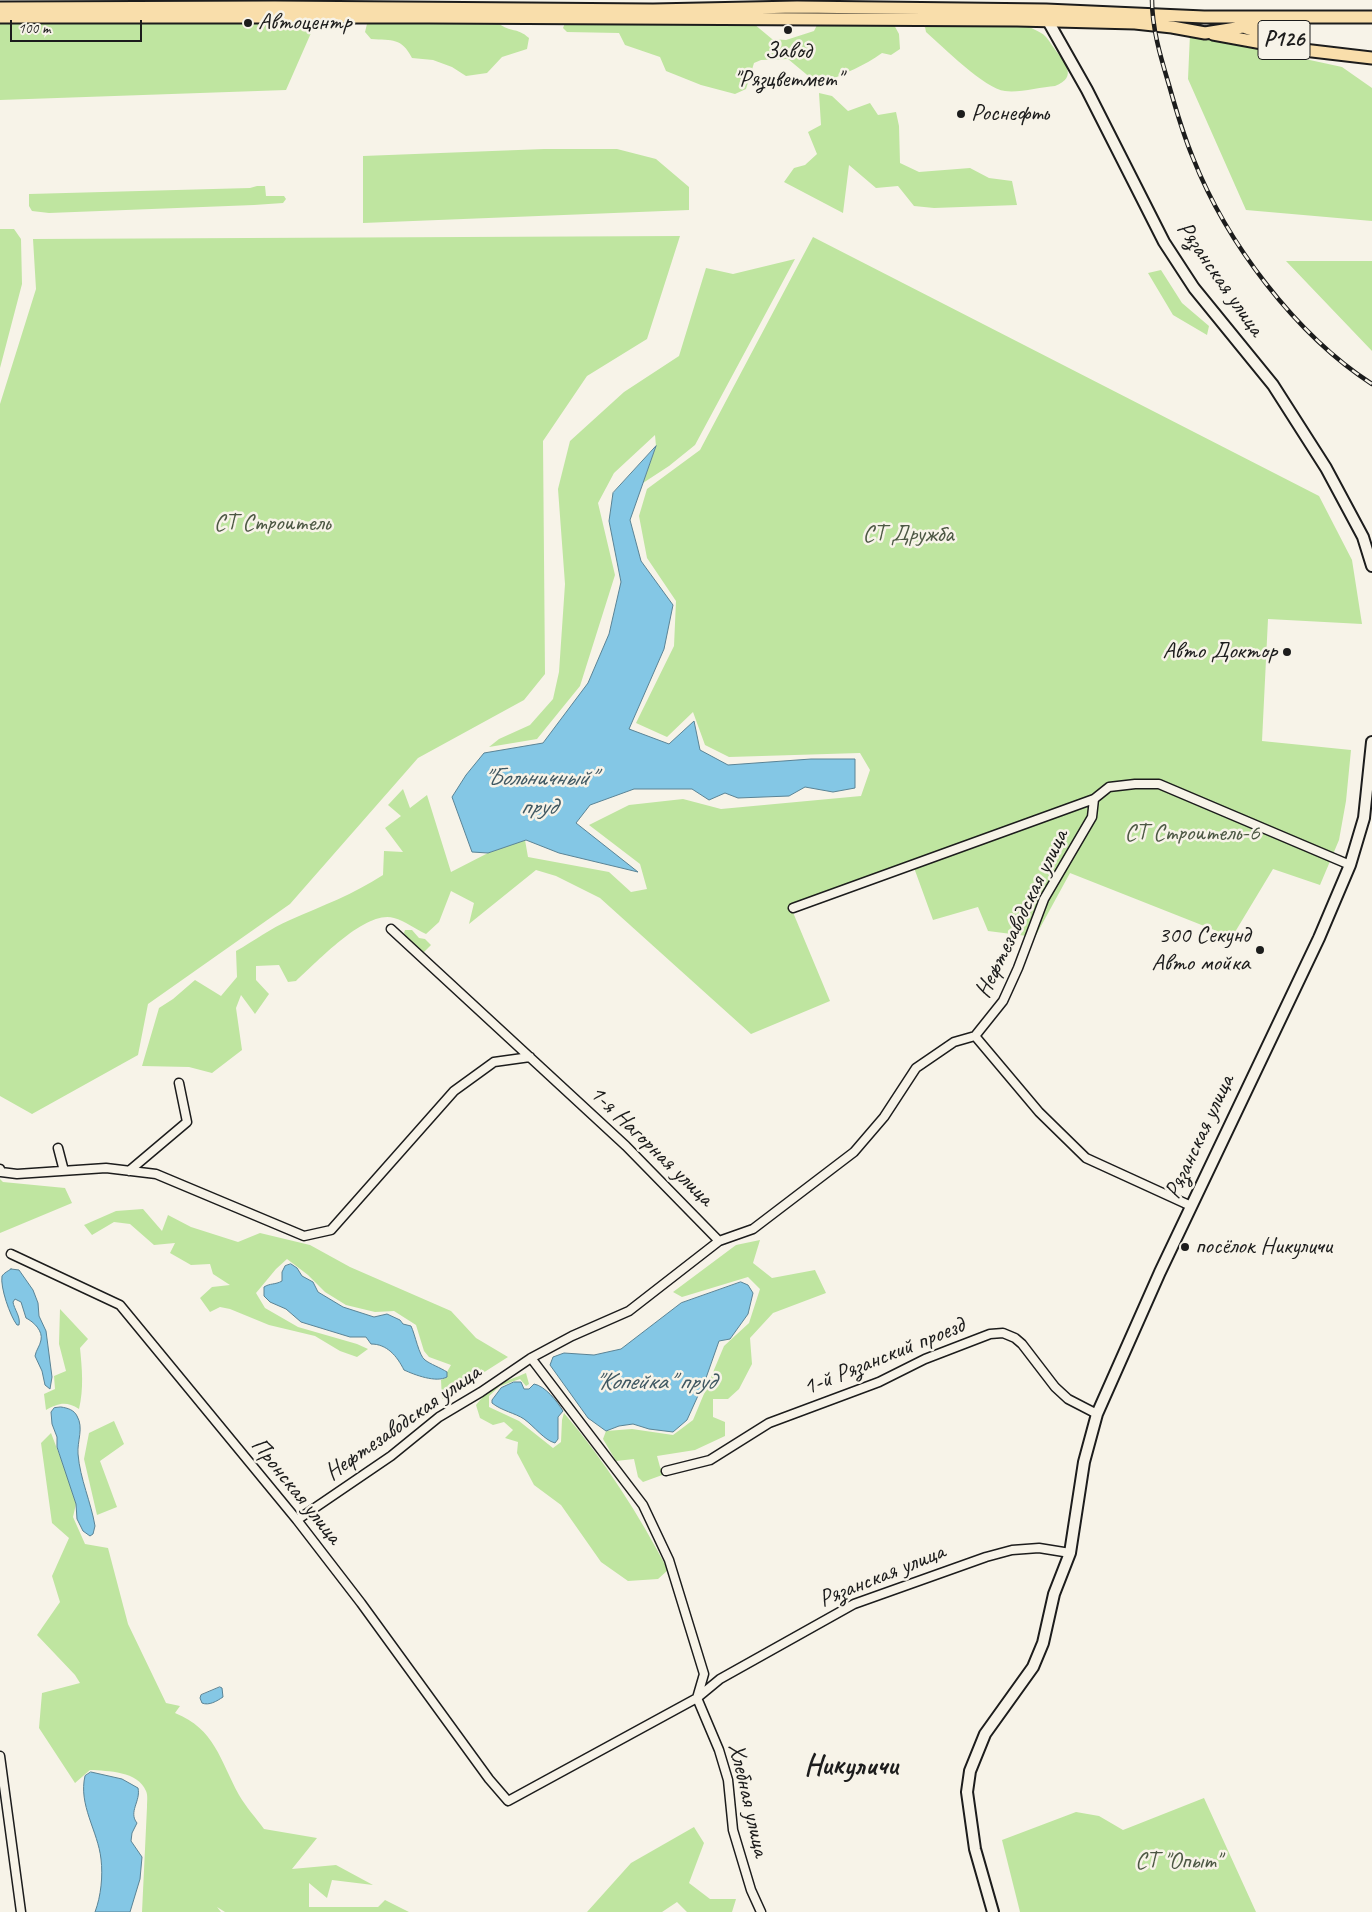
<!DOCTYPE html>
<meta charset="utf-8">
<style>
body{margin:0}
#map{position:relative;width:1372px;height:1912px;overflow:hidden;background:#f7f3e8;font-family:Caveat,sans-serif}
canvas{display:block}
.scale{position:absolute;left:10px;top:20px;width:132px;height:22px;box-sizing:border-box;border:2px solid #1c1c1c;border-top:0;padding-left:6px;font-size:15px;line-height:18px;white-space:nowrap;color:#1c1c1c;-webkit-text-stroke:4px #f7f3e8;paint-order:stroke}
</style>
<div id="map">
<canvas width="1372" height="1912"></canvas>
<div class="scale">100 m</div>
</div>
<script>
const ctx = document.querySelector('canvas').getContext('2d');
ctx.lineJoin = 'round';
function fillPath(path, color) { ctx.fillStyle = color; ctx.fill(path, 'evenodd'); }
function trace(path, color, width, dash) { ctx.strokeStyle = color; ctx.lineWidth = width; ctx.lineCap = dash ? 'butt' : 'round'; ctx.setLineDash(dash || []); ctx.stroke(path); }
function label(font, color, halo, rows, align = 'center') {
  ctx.font = font + ' Caveat,sans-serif'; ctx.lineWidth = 5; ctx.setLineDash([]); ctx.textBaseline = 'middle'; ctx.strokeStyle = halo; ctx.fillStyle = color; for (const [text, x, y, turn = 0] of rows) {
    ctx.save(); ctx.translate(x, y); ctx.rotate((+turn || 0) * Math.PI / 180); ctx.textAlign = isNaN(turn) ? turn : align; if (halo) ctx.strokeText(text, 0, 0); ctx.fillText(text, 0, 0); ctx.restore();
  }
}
fillPath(new Path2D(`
 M0,23L302,24L311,33L286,90L0,100Z
 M498,23C511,33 517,27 529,38L527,49L502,57L487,73L466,76L452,67L433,60L412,58C401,37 393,41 371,39L365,32L367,24Z
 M565,23L754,24L772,39L786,40L814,31L818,23H893L899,34L900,49L891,55L882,53C865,66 844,73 824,83L812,79L788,59L761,60L754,63L746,89L735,94L701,85L666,71L660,57L625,45L619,33L567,32L563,28Z
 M928,23L1015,24C1025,25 1033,28 1041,33C1047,36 1050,43 1054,48C1064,62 1079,77 1055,86C1041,87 1019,93 1005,91C985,89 942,46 926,32L925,27Z
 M1190,34L1342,67L1372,88V221L1246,210L1188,79Z
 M819,93L832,96L848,111L870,103L878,115L896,112L899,126L900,163L919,172L970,168L989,178L1012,181L1017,205L934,208L914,206L898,186L876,188L849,165L843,213L784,182L794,168L805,165L817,154L808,132L821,125Z
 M544,149H617L656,159L689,187V210L363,223V156Z
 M257,186H265L266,196H284L286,199L283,203L254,205L49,213L32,211L29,206V194L250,188Z
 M0,229H14L21,239L22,284L0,368Z
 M680,236L647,339L587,376L543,441L545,674L524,700L418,758L290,904L148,1004L138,1055L32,1114L0,1096V404L36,289L33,239Z
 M813,237L1319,496L1352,560L1362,624L1268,619L1262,741L1351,750L1346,801L1339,840L1320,885L1273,869L1232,937L1070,873L1035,937L988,931L978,907L933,920L913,865L792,910L830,1001L751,1034L600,898L556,876L536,870L469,924L474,903L451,891L439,922L426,934C415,929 405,921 394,918C366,909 316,963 296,981L288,982L279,965L256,966V980L269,994L255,1014L241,995L236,1008L242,1050L212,1073L189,1067L142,1066L159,1008L173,999L195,980L221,996L237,977L236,951C254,941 271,928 290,920C322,906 354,894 383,875L384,851L403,852L385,828L401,816L388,805L403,789L410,808L427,795L451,872L488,853L525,840L528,857L609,872L631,892L647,889L640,864L589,825L629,805L683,799L721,809L861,796L870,770L860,753L729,757L705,745L693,712L667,737L636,723L674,646L676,601L647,558L639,516L647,489L700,450Z
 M795,259L695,445L669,466L643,483L656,446L655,435L614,473L598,503L615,575L580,686L537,739L489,747L499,739L530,725L553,699L559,672L565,584L558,489L570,441L624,392L679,356L706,268L733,274Z
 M1286,261H1372V351Z
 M1161,270L1182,303L1209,326L1207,335L1173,315L1148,273Z
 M405,930H412L419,938L425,939L431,945L422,954L409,941L404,933Z
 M0,1179L3,1182L65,1188L72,1203L0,1233Z
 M143,1209L162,1231L168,1215L191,1227L238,1242L260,1233L310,1245L350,1267L451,1311L476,1338L508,1357L442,1399L441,1380L447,1377V1372L451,1365L429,1357L424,1351L416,1325L394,1311L375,1312L346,1305L325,1292L308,1275L287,1259L276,1269L256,1293L265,1308L298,1327L357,1344L368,1349L357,1357L340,1351L315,1336L269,1325L230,1309L220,1307L210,1312L200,1298L212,1287L230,1285L213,1274L210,1264L191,1265L170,1253L175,1243L154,1245L130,1224L114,1222L92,1235L84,1225L116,1211Z
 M760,1240L753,1263L772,1278L815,1270L826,1293L773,1313L750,1338L752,1364L739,1389L728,1399H713V1417L725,1422V1436L695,1450L657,1456L660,1467L665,1474L643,1482L638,1477L634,1459L616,1461L603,1439L606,1431L632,1429L673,1435L693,1420L724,1346L749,1323L760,1289L748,1277L682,1297L673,1292L736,1245Z
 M60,1309L88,1339L80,1348C82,1369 84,1388 79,1409C66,1401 59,1403 46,1410L44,1394L55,1389L54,1376L66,1371L59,1344Z
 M526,1373L529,1384L526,1386L520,1379L500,1386L489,1396V1407L519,1421L553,1448L561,1442L562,1420L564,1413C605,1461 639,1515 668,1570L658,1579L628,1581L601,1562L561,1505L534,1485L517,1453L518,1442L505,1438L513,1430L504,1422L493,1425L480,1418L476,1405C493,1384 503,1383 526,1373Z
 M114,1421L124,1444L100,1461L117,1507L97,1515L84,1459L89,1433Z
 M51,1433L66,1472L76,1504L73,1517L85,1544L108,1548L128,1624L166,1703L180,1706L175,1713C215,1729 220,1760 239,1795C246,1807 256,1818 264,1829L317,1838L292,1869L336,1865L373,1885L332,1880L327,1898L309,1883V1907H378L385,1900L409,1912H225L217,1907L221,1912H142L147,1807C147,1802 148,1795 146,1791C138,1771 108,1771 90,1770L75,1783L39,1728L42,1693L80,1683L75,1675L37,1635L60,1602L52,1576L69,1538L52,1523L41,1443Z
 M1204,1798L1256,1912H1020L1002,1840L1076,1812L1099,1816L1123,1830Z
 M694,1827L704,1843L689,1883L710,1899H736L732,1912H687L677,1902L662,1912H587L631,1863Z`), '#bfe5a0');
const water = new Path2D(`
 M656,446L630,520L641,561L673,605L664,649L629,729L669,744L694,721L700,750L728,765L811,759H855V788L833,792L805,787L789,796L738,798L725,793L709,800L692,789H634L590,805L576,823L638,872L559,853L526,840L488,853L472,852L452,797L466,775L484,753L543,743L588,683L609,634L621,582L609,521L613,493Z
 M291,1264L297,1268L302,1276L313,1282L318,1292L343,1307L374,1317L387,1314L400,1320L403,1324L411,1326C415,1334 419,1356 425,1360C430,1364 441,1368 447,1372V1377C436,1383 415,1375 404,1370C397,1356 387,1344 371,1344L366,1337H350L301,1322L286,1309L270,1302L264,1296V1287C270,1283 275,1285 282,1281V1272L285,1266Z
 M11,1269L19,1270L33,1290L38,1303L39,1316L46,1331L52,1377L50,1389L45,1385L42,1371L35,1356C36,1350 40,1346 41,1340C43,1331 34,1322 26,1318L21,1302L15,1299L13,1302C14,1309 21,1317 19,1325H17C10,1316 0,1287 2,1276C4,1273 8,1271 11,1269Z
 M741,1282L748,1285L753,1293L748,1314L730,1339L719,1341L706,1378L687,1420L673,1432L649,1429L633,1424L619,1426L606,1431L588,1418L550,1365L553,1357L564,1353L594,1355L621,1349L681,1303Z
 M514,1382H521L524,1389H529L534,1384C545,1386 557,1401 563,1411L558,1417V1439L555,1443C544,1440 535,1427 524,1419C515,1413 502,1411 492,1403V1400L501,1388Z
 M61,1407C68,1408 74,1410 77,1416C84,1428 77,1441 78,1454C80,1479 91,1502 95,1526L93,1534L90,1536L83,1531L77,1519L76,1504L57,1447V1437L52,1424L51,1412L54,1408Z
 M220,1687L222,1688L223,1697C217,1701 209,1706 202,1703L200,1698L201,1695Z
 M91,1772L122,1779L138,1788C141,1801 128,1812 137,1823L132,1833L131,1841L142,1857L140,1879L130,1912H95C101,1896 103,1876 101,1859C98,1831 78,1805 85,1776Z`);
fillPath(water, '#84c7e5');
trace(water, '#5a8395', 1);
const street = new Path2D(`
 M793,908L1094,799L1109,787L1135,784H1159L1350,865
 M391,929L626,1146L719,1241
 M975,1036L1039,1112L1086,1158L1191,1206
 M58,1148L64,1171
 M0,1169L1,1172L17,1174L106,1168L156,1174L304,1236L331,1230L454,1091L494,1062L530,1057
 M129,1171L187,1122L179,1083
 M11,1254L120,1305L297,1520L361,1603L489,1779L508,1801L697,1698L720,1679L854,1604L986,1557L1012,1550L1039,1548L1070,1553
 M531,1358L643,1505L669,1560L704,1674L697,1698
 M666,1471L710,1460L769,1423L879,1382L925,1359L990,1334L1003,1333L1015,1338L1022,1344L1055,1387L1068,1399L1097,1414
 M297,1520L391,1456L439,1417L481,1392L531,1358L572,1336L629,1311L719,1241L753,1229L854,1152L884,1117L916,1068L954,1042L975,1036L1003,1001L1018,968L1044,899L1092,817L1094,799
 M697,1698L719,1750L728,1780L733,1830L751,1890L761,1912
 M0,1756L21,1912`);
const secondary = new Path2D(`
 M1048,21L1087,90L1164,242L1194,288L1273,385L1326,468L1363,537L1372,566
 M993,1912L975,1849L967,1792L970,1771L985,1734L1033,1667L1043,1643L1054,1594L1070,1553L1084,1462L1097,1414L1160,1272L1319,938L1350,865L1364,818L1372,742`);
const primary = new Path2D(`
 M0,8L275,7L653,10L797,7L1046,10L1204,17H1372
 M0,17H429L1017,20L1135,23L1172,27L1205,33L1274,22
 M1246,28L1291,42
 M1213,34L1295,49L1372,58`);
trace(street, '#1c1c1c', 11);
trace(secondary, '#1c1c1c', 14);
trace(primary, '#1c1c1c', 15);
trace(street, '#f7f3e8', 8);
trace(secondary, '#f7f3e8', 10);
trace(primary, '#f9deab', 11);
const rail = new Path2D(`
 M1152,0C1152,29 1161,58 1169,85C1176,110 1183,134 1193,158C1226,242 1296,335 1372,384`);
trace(rail, '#1c1c1c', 4.5);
trace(rail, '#f7f3e8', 2.5, [8]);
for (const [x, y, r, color] of [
 [248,23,5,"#1c1c1c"],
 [788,30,5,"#1c1c1c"],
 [961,114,5,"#1c1c1c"],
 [1287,652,5,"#1c1c1c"],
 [1260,950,5,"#1c1c1c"],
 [1185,1247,5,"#1c1c1c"]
]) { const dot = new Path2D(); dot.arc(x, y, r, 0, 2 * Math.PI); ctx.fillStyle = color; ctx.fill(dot); trace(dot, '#f7f3e8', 2); }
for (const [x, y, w] of [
 [1284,40,52]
]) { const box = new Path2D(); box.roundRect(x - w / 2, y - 19.5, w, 39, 4); ctx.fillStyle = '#f7f3e8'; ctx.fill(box); trace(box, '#1c1c1c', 1); }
label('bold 22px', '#1c1c1c', null, [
 ["Р126",1284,40]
]);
label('24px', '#1c1c1c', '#f7f3e8', [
 ["Автоцентр",258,23],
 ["Завод",788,52,"center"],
 ["\"Рязцветмет\"",788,80,"center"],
 ["Роснефть",971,114],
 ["Авто Доктор",1277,652,"right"],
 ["300 Секунд",1250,936,"right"],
 ["Авто мойка",1250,964,"right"],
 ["посёлок Никуличи",1195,1247]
], 'left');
label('24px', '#1c1c1c', '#f7f3e8', [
 ["Рязанская улица",1220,279,55],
 ["Нефтезаводская улица",1022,914,-64],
 ["Рязанская улица",1200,1137,-65],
 ["1-я Нагорная улица",651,1146,44],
 ["1-й Рязанский проезд",884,1357,-22],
 ["Нефтезаводская улица",403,1423,-35],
 ["Пронская улица",296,1491,51],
 ["Рязанская улица",882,1576,-22],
 ["Хлебная улица",748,1800,77]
]);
label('24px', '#4d5844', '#f7f3e8', [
 ["СТ Строитель",272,524],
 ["СТ Дружба",908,535],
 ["СТ Строитель-6",1192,834],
 ["СТ \"Опыт\"",1178,1862]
]);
label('italic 25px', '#405862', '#f7f3e8', [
 ["\"Больничный\"",538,778],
 ["пруд",538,807],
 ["\"Копейка\" пруд",654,1382]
]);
label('bold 29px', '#1c1c1c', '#f7f3e8', [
 ["Никуличи",851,1766]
]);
</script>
